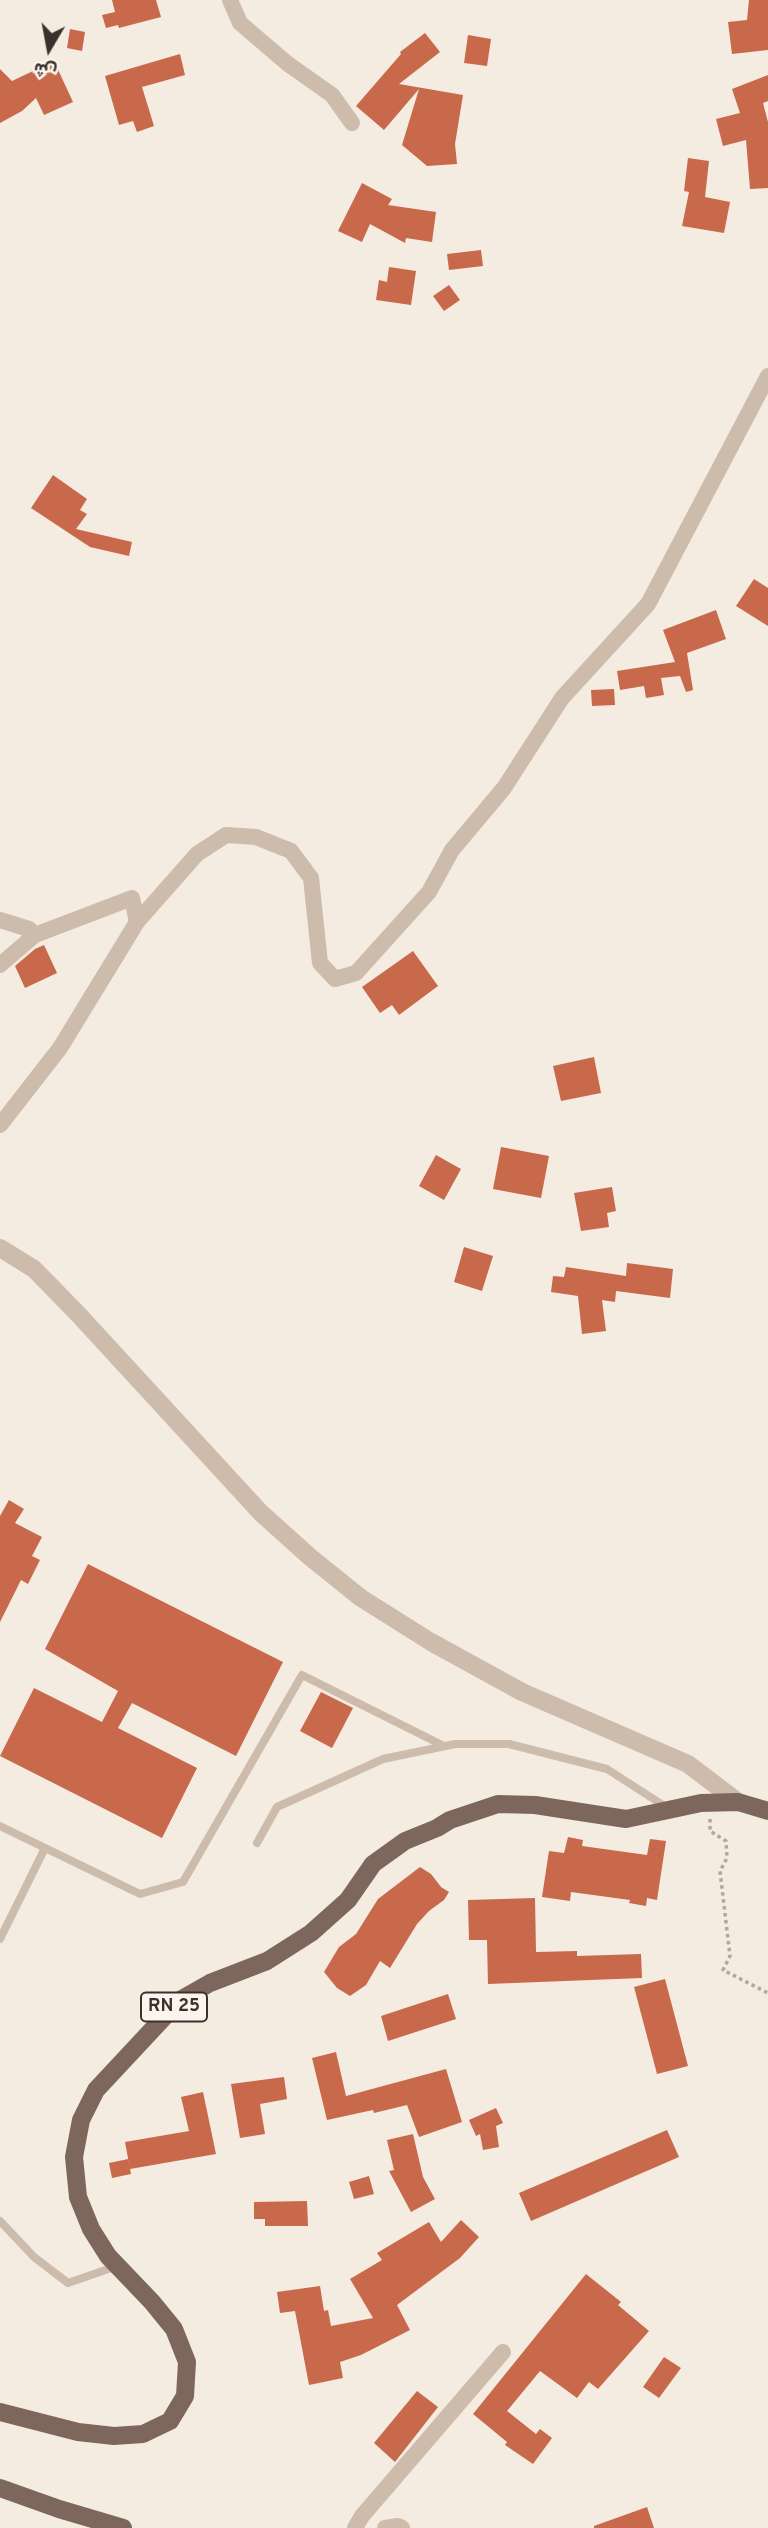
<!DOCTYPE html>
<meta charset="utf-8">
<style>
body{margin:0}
#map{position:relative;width:768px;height:2528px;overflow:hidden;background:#f4ebe1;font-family:Overpass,Vazirmatn,sans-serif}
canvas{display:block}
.north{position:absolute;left:14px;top:14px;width:70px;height:70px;-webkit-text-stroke:5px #fbf5ee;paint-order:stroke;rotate:190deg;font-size:19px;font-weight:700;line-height:28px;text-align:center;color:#3b302b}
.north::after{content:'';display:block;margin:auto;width:24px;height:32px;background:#3b302b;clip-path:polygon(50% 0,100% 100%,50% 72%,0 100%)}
</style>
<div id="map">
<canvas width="768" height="2528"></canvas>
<div class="north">ش</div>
</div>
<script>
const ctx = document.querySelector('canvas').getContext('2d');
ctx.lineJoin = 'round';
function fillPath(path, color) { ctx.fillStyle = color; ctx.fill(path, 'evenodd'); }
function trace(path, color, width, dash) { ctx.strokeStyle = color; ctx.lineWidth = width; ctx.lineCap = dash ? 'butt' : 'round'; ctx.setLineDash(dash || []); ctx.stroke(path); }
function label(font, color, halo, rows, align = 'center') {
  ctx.font = font + ' Overpass,sans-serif'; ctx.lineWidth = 7; ctx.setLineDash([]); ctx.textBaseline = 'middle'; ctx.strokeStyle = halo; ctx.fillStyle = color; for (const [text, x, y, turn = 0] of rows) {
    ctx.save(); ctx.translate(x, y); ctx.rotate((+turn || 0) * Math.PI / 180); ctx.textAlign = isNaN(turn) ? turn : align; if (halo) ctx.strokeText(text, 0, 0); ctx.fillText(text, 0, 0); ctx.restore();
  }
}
fillPath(new Path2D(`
 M112,0H156L161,17L119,28L118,25L106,28L102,15L115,12Z
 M749,0H768V50L732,54L728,22L747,20Z
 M70,29L85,32L82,51L67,48Z
 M425,33L440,52L399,84L463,95L455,144L457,164L427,166L402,145L419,89L384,130L356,106L401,54L400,52Z
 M468,35L491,39L487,66L464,63Z
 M180,54L185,75L142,87L154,126L137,132L133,121L119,125L105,76Z
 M54,61L73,102L44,115L36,98L22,111L0,123V69L12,81Z
 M768,75V101L763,103L768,122V188L750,189L746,140L723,146L716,119L740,113L732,89Z
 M688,158L709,161L705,197L730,202L724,233L682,226L689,192L684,191Z
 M362,183L392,199L388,205L436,212L432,242L406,238L405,243L370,224L362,242L338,231Z
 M481,250L483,266L449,270L447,254Z
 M389,267L416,271L411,305L376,300L379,280L387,282Z
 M449,285L460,300L444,311L433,296Z
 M53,475L87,499L80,510L87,514L76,529L132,542L129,556L90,547L31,508Z
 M754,579L768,588V626L736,606Z
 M716,610L726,639L687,653L693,690L686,692L680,676L661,678L664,695L646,698L644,686L620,690L617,671L675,662L663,630Z
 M614,689L615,705L592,706L591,690Z
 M44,945L57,973L25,988L15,966L35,949Z
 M413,951L438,986L399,1015L392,1005L380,1013L362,987Z
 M594,1057L601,1093L561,1101L553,1066Z
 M501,1147L549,1156L541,1198L493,1189Z
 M436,1155L461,1169L444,1200L419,1186Z
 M612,1187L616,1211L607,1213L609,1227L581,1231L574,1193Z
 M464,1247L493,1256L482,1291L454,1282Z
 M627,1263L673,1269L670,1298L616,1291L615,1302L602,1300L606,1331L582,1334L578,1296L551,1292L553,1276L564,1277L566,1267L626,1276Z
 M9,1500L24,1509L15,1523L42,1537L32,1556L40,1560L28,1584L21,1580L0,1622V1516Z
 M88,1564L283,1662L236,1756L132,1703L118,1728L197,1768L162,1838L0,1756L34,1688L102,1722L118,1691L45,1649Z
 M321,1692L353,1708L332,1748L300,1731Z
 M568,1837L583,1840L582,1846L647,1855L650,1839L666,1841L657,1900L647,1898L646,1906L629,1903L630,1900L571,1892L570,1901L542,1897L549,1851L564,1853Z
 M420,1867L431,1874L441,1887L449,1892L444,1900L429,1911L417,1924L390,1968L380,1961L366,1985L350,1996L337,1988L324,1972L339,1947L356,1934L378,1899Z
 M535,1898L536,1952L577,1951V1956L641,1954L642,1978L488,1984L487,1940H469L468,1900Z
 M665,1979L688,2066L657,2074L634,1987Z
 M448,1994L456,2019L388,2041L381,2016Z
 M336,2052L346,2096L446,2069L462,2122L419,2137L407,2105L374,2113L373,2110L327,2120L312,2058Z
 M284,2077L287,2099L260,2104L265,2134L240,2138L231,2084Z
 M203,2092L216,2154L130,2169L125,2142L189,2131L181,2097Z
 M496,2108L503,2123L496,2126L499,2147L483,2150L480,2134L476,2136L469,2120Z
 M667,2130L679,2157L531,2221L519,2193Z
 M413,2134L423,2177L435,2199L411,2212L389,2171L394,2170L387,2140Z
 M128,2159L131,2174L112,2178L109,2163Z
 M369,2176L374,2194L354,2199L349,2182Z
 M307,2201L308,2226H265V2219H254V2202Z
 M461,2220L479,2237L460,2258L397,2305L410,2330L361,2355L340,2362L343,2378L309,2385L295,2311L280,2313L277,2292L320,2286L324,2311L328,2310L331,2326L373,2318L350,2279L382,2260L377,2253L429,2222L441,2242Z
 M586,2274L621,2302L618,2305L649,2331L598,2389L589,2382L577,2398L540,2371L507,2411L536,2434L540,2429L552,2438L533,2464L505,2445L507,2442L473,2414Z
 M664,2357L681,2368L659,2398L643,2387Z
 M417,2391L438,2407L395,2462L374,2443Z
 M647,2507L654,2528H594V2526Z`), '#c8694b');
trace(new Path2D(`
 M710,1819V1831L726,1841L727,1858L720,1871L730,1956L723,1970L768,1993`), '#b9a596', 3.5, [3.5, 3.5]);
trace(new Path2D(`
 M0,1826L140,1894L183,1882L302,1675L444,1746
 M257,1843L277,1807L383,1759L455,1744H509L607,1769L666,1807
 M0,1939L45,1848
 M0,2221L34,2257L68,2283L117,2266`), '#cdbbac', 8);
trace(new Path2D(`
 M230,0L240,23L288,64L332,95L352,123
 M0,920L29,929L35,935L132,898L137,922
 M0,965L35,935
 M0,1125L60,1048L137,922L197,854L226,835L256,837L291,851L311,878L320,963L335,979L356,973L429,892L452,850L504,788L562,698L648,604L768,376
 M355,2528L362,2516L503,2352
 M385,2528L398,2526L402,2528`), '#cdbbac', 16);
trace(new Path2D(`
 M0,1248L34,1269L78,1314L261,1513L310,1557L361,1598L431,1642L522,1692L688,1764L738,1802`), '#cdbbac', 18);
trace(new Path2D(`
 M0,2412L78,2432L114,2436L143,2434L170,2421L185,2396L187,2362L174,2329L152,2302L108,2256L91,2229L78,2197L74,2157L81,2120L96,2090L180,2000L210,1983L267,1961L311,1933L348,1900L373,1864L405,1841L437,1828L450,1820L498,1804L535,1805L626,1819L701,1803L738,1802L768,1811
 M0,2488L59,2509L123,2528`), '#7d675c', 18);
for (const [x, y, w] of [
 [174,2007,66]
]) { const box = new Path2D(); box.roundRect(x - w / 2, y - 14.5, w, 29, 5); ctx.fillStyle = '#fbf5ee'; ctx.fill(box); trace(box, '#3b302b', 2); }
label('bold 18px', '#3b302b', null, [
 ["RN 25",174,2007]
]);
</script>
